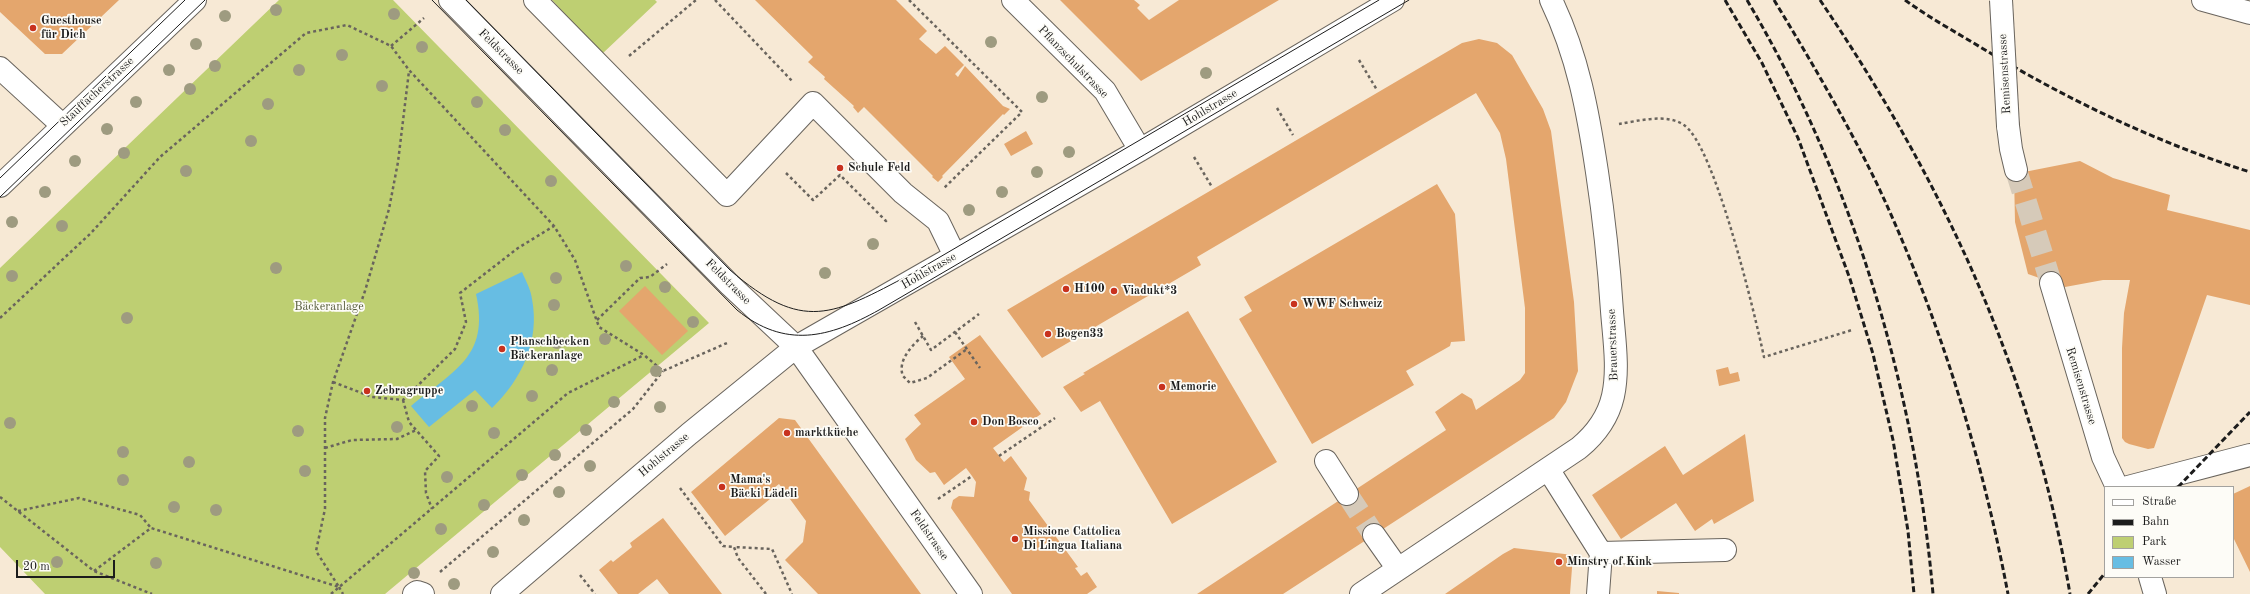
<!DOCTYPE html>
<meta charset="utf-8">
<style>
body{margin:0}
#map{position:relative;width:2250px;height:594px;overflow:hidden;background:#f7e9d5;font-family:"Old Standard TT",serif}
canvas{display:block}
.legend{position:absolute;left:2104px;top:486px;width:130px;height:92px;box-sizing:border-box;background:#fdfcf7;border:1px solid #a3a29f;margin:0;padding:5px 7px;list-style:none;font-size:12px;color:#1c1c1c}
.legend li{display:flex;align-items:center;gap:8px;height:20px}
.legend b{width:20px;border:1px solid #a3a29f}
.scale{position:absolute;left:16px;top:560px;width:99px;height:18px;box-sizing:border-box;border:2px solid #1c1c1c;border-top:0;padding-left:5px;font-size:12px;line-height:14px;white-space:nowrap;color:#1c1c1c;-webkit-text-stroke:3px #fdfcf7;paint-order:stroke}
</style>
<div id="map">
<canvas width="2250" height="594"></canvas>
<ul class="legend">
<li><b style="height:5px;background:#fff"></b>Straße</li>
<li><b style="height:5px;background:#1c1c1c"></b>Bahn</li>
<li><b style="height:11px;background:#becf72"></b>Park</li>
<li><b style="height:11px;background:#67bde3"></b>Wasser</li>
</ul>
<div class="scale">20 m</div>
</div>
<script>
const ctx = document.querySelector('canvas').getContext('2d');
ctx.lineJoin = 'round';
function fillPath(path, color) { ctx.fillStyle = color; ctx.fill(path, 'evenodd'); }
function trace(path, color, width, dash) { ctx.strokeStyle = color; ctx.lineWidth = width; ctx.lineCap = dash ? 'butt' : 'round'; ctx.setLineDash(dash || []); ctx.stroke(path); }
function label(font, color, halo, rows, align = 'center') {
  ctx.font = font + ' "Old Standard TT",serif'; ctx.lineWidth = 3.5; ctx.setLineDash([]); ctx.textBaseline = 'middle'; ctx.strokeStyle = halo; ctx.fillStyle = color; for (const [text, x, y, turn = 0] of rows) {
    ctx.save(); ctx.translate(x, y); ctx.rotate((+turn || 0) * Math.PI / 180); ctx.textAlign = isNaN(turn) ? turn : align; if (halo) ctx.strokeText(text, 0, 0); ctx.fillText(text, 0, 0); ctx.restore();
  }
}
fillPath(new Path2D(`
 M279,0H393L709,323L385,594H45L0,547V268Z
 M552,0H655L657,2L602,54Z`), '#becf72');
fillPath(new Path2D(`
 M522,272C526,281 531,290 532,299C540,341 522,379 492,408L475,390L429,427L411,406C454,370 490,357 476,294Z`), '#67bde3');
fillPath(new Path2D(`
 M0,0H119L62,54H45L0,12Z
 M755,0H896L927,31L919,39L936,54L945,46L964,65L955,74L958,77L965,66L1003,106L1010,109L1004,115L1003,114L942,176L943,177L938,182L932,177L933,176L864,107L858,113L853,107L854,106L824,79L825,77L808,62L813,57Z
 M1060,0H1134L1140,5L1137,8L1149,20L1179,0H1279L1141,81Z
 M1479,39L1497,43L1512,55L1543,109L1551,131L1574,302L1578,371L1566,402L1554,418L1283,594H1197L1446,430L1435,412L1462,393L1472,399L1476,410L1520,380L1525,373V308L1506,159L1500,133L1476,93L1197,257L1201,265L1042,358L1007,310L1462,43Z
 M1026,131L1033,144L1011,156L1004,144Z
 M2080,161L2113,178L2170,195L2167,210L2250,230V305L2207,295L2154,448L2148,449L2129,444L2125,442L2122,438V348L2124,313L2130,280H2103L2065,287L2028,274L2015,222L2014,174Z
 M1437,184L1455,214L1465,341L1451,342L1450,346L1406,371L1414,385L1312,444L1239,319L1252,311L1244,297Z
 M645,286L688,331L662,355L619,311Z
 M1188,311L1277,462L1172,524L1100,401L1081,412L1063,387L1085,374L1083,373Z
 M980,335L1041,414L993,448L1004,462L1011,456L1027,478L1024,490L1030,492L1029,500L1078,567L1075,568L1081,576L1087,572L1097,587L1087,594H1012L951,508L953,500L959,496L974,497L976,482L972,476L966,468L944,485L935,472L930,473L916,460L905,439L921,424L914,415L965,379L949,357Z
 M1728,367L1730,374L1738,372L1740,381L1719,386L1716,370Z
 M779,418L795,420L921,594H818L785,560L803,542L806,521L779,484L766,494L770,499L725,536L691,492Z
 M1745,434L1754,501L1714,524L1712,519L1695,531L1676,503L1621,539L1592,495L1665,446L1683,475Z
 M2250,486V572L2233,537V494Z
 M663,518L722,594H669L657,579L638,594H618L599,570L611,560L613,562L632,547L630,543Z
 M1514,548L1573,555L1570,594H1445L1503,554Z
 M1657,591L1679,593V594H1657Z`), '#e4a66d');
trace(new Path2D(`
 M2016,170L2051,283
 M1347,494L1374,535`), '#d6cab9', 22, [22, 11]);
const minor = new Path2D(`
 M450,0L730,285L796,347L971,594
 M535,0L727,195L813,103L903,193L938,221L955,256
 M1013,0L1105,91L1140,150
 M2203,0L2250,13
 M0,68L62,125
 M2008,126L2011,149L2016,170
 M0,186L195,0
 M2051,283L2103,457L2117,487
 M1326,461L1347,494
 M1548,469L1601,553L1598,594
 M2128,487L2250,455
 M1374,535L1398,569
 M1601,553L1725,550
 M2150,577L2155,594
 M414,594L417,592L423,594
 M502,594L689,434L796,347L1140,150L1393,0
 M1361,594L1579,448C1596,434 1608,418 1613,396C1619,369 1614,338 1612,311C1609,265 1604,218 1597,172C1588,112 1578,56 1551,0`);
trace(minor, '#69645d', 24);
trace(new Path2D(`
 M715,0L793,82
 M909,0L1022,112L943,189
 M391,46L424,18
 M629,56L696,0
 M1359,60L1377,90
 M1277,108L1293,135
 M1619,124C1638,121 1666,113 1684,125C1715,146 1755,315 1764,357L1852,330
 M1194,157L1212,187
 M786,173L813,200L840,175L886,221L888,218
 M0,318L91,233L160,157L306,33L347,25L391,46L409,70L554,226L575,260L599,327L644,355L663,371L727,343
 M597,320L640,278L650,277L667,264
 M915,322L931,350L979,314
 M955,332L980,368
 M923,336C912,345 897,361 903,376L910,383L927,378L967,349
 M333,382L372,397L403,400L455,349L466,322L460,293L518,248L554,226
 M403,400L409,422L439,456L425,471L426,493L432,509
 M325,448L352,440L397,439L416,430
 M999,456L1055,418
 M680,488L723,546L734,547
 M0,497L94,571L152,594
 M938,499L972,476
 M18,511L79,498L140,515L151,528
 M94,571L151,528L339,587L316,551L325,509V418L333,382L365,291L389,209L398,162L409,71
 M440,572L633,409L663,371
 M580,575L595,594
 M339,587L343,594
 M331,594L568,393L644,355
 M766,594L738,558L734,547L772,549L792,594`), '#69645d', 2.5, [3, 3]);
trace(minor, '#fff', 22);
trace(new Path2D(`
 M432,0L737,310C785,349 829,338 879,310L1409,0
 M466,0L730,270C803,333 832,316 911,274L1379,0
 M0,178L185,0
 M0,197L205,0`), '#1c1c1c', 1);
trace(new Path2D(`
 M1725,0L1762,63L1798,138L1850,279L1873,354L1893,440L1908,531L1914,594
 M1747,0C1853,179 1915,387 1933,594
 M1774,0C1811,61 1847,122 1878,186C1939,317 1981,452 2008,594
 M1820,0C1944,183 2033,374 2070,594
 M1905,0C1927,16 1950,29 1972,42C2060,96 2152,141 2250,172
 M2178,487L2250,412
 M2088,594L2105,573`), '#1c1c1c', 3, [6, 3]);
const minorBridge = new Path2D(`
 M2001,0L2008,126`);
trace(minorBridge, '#69645d', 24, []);
trace(minorBridge, '#fff', 22);
ctx.fillStyle = '#9e9b80';
for (const [x, y] of [
 [276,10],
 [394,14],
 [225,16],
 [991,42],
 [196,44],
 [422,47],
 [342,55],
 [215,66],
 [169,70],
 [299,70],
 [1206,73],
 [382,86],
 [190,89],
 [1042,97],
 [136,102],
 [477,102],
 [268,104],
 [107,129],
 [505,130],
 [251,141],
 [1069,152],
 [124,153],
 [75,161],
 [186,171],
 [1037,172],
 [551,181],
 [45,192],
 [1002,192],
 [969,210],
 [12,222],
 [62,226],
 [873,244],
 [626,266],
 [276,268],
 [825,273],
 [12,276],
 [556,278],
 [665,287],
 [554,305],
 [127,318],
 [693,322],
 [605,339],
 [557,343],
 [552,370],
 [656,371],
 [532,396],
 [614,402],
 [472,406],
 [660,407],
 [10,423],
 [397,427],
 [586,430],
 [298,431],
 [494,433],
 [123,452],
 [555,455],
 [189,462],
 [590,466],
 [305,471],
 [522,475],
 [447,477],
 [123,480],
 [559,492],
 [484,505],
 [174,507],
 [216,510],
 [524,520],
 [441,529],
 [493,552],
 [57,562],
 [156,563],
 [414,573],
 [454,584]
]) { ctx.beginPath(); ctx.arc(x, y, 6, 0, 2 * Math.PI); ctx.fill(); }
for (const [x, y, r, color] of [
 [33,28,4,"#c8321e"],
 [840,168,4,"#c8321e"],
 [1066,289,4,"#c8321e"],
 [1114,291,4,"#c8321e"],
 [1294,304,4,"#c8321e"],
 [1048,334,4,"#c8321e"],
 [502,349,4,"#c8321e"],
 [1162,387,4,"#c8321e"],
 [367,391,4,"#c8321e"],
 [974,422,4,"#c8321e"],
 [787,433,4,"#c8321e"],
 [722,487,4,"#c8321e"],
 [1015,539,4,"#c8321e"],
 [1559,562,4,"#c8321e"]
]) { const dot = new Path2D(); dot.arc(x, y, r, 0, 2 * Math.PI); ctx.fillStyle = color; ctx.fill(dot); trace(dot, '#fdfcf7', 1.5); }
label('bold 12px', '#1c1c1c', '#fdfcf7', [
 ["Guesthouse",41,21],
 ["für Dich",41,35],
 ["Schule Feld",848,168],
 ["H100",1074,289],
 ["Viadukt*3",1122,291],
 ["WWF Schweiz",1302,304],
 ["Bogen33",1056,334],
 ["Planschbecken",510,342],
 ["Bäckeranlage",510,356],
 ["Memorie",1170,387],
 ["Zebragruppe",375,391],
 ["Don Bosco",982,422],
 ["marktküche",795,433],
 ["Mama's",730,480],
 ["Bäcki Lädeli",730,494],
 ["Missione Cattolica",1023,532],
 ["Di Lingua Italiana",1023,546],
 ["Minstry of Kink",1567,562]
], 'left');
label('12px', '#1c1c1c', '#fdfcf7', [
 ["Feldstrasse",501,52,45],
 ["Pflanzschulstrasse",1073,62,46],
 ["Remisenstrasse",2005,74,-93],
 ["Stauffacherstrasse",97,92,-43],
 ["Hohlstrasse",1210,108,-31],
 ["Hohlstrasse",929,271,-30],
 ["Feldstrasse",728,282,45],
 ["Brauerstrasse",1613,345,-92],
 ["Remisenstrasse",2081,386,73],
 ["Hohlstrasse",664,455,-40],
 ["Feldstrasse",929,535,55]
]);
label('12px', '#555b3a', '#fdfcf7', [
 ["Bäckeranlage",329,307]
]);
</script>
